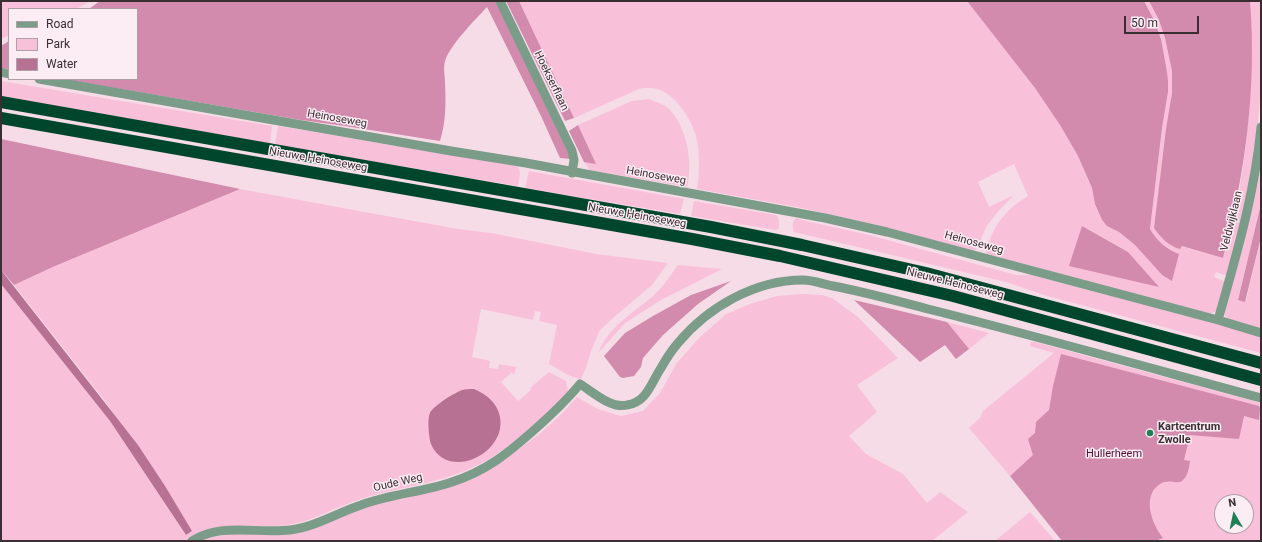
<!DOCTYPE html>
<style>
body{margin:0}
#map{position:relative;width:1262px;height:542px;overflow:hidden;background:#f5dce7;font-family:Roboto,sans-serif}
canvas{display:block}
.frame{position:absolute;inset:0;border:2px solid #392f33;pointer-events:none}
.legend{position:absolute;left:8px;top:8px;width:130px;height:72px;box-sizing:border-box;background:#fcecf3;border:1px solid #aea0a6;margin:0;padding:5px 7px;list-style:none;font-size:12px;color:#392f33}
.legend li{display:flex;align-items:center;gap:8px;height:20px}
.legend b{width:20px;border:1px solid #aea0a6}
.north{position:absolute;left:1214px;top:494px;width:40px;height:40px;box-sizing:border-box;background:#fcecf3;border:1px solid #aea0a6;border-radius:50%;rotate:351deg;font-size:11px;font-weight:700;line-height:16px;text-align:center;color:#392f33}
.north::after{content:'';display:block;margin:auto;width:14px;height:18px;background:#1e7f56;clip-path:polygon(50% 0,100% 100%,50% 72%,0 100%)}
.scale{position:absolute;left:1124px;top:16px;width:75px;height:18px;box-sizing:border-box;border:2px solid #392f33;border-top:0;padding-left:5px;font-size:12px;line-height:14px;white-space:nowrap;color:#392f33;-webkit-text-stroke:3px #fcecf3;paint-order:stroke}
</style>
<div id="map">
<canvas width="1262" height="542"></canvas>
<div class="frame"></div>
<ul class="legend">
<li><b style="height:5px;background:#7c9c8a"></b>Road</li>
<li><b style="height:11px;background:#f9c0da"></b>Park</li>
<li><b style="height:11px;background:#b77293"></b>Water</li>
</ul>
<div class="north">N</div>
<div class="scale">50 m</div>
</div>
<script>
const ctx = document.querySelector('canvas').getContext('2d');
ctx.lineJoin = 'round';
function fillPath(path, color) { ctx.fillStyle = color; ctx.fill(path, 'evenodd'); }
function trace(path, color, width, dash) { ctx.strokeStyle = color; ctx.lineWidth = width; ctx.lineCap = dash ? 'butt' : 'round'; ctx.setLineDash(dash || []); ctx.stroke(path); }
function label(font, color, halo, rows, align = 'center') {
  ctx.font = font + ' Roboto,sans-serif'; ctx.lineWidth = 3; ctx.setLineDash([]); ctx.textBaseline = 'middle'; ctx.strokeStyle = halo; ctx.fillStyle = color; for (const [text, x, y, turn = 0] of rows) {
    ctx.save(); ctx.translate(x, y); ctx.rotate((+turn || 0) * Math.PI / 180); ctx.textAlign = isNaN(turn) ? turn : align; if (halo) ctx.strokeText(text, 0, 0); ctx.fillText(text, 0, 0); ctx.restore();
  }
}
fillPath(new Path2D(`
 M1,1H91L76,9H9V35L1,39Z
 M519,1H967L1035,88L1060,125L1078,156L1092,188L1095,204L1102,220L1107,226L1119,232L1135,245L1162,275L1172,280L1179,254C1166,249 1157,241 1150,229L1162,128L1168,92V81L1161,39L1155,22L1144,1H1149L1159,20L1165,38L1172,71V92L1160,177L1181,246L1223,258C1230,237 1235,214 1239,193C1250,129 1253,66 1250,1H1261V88L1257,133L1246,202L1227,275H1224L1216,272L1214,277L1224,281L1225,283L1217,311L1209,314L987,254C985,249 988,244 990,239C999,218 1009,208 1028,196L1014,164L978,182L989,207L1014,195C1004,205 995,214 987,226C982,234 981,244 974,251L868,223L797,207L697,189C700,174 700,147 695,133C686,109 667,82 639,89L574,118ZM1082,226L1128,252L1158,287Z
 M1,81L272,126L270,144L1,97Z
 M649,99C656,102 664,104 669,109C687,127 693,163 687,187L590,170L584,162L595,163L578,125L632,101Z
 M278,126L517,166C522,172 519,179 518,186L275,145Z
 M1261,150V204L1238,299L1246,301L1261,237V329L1227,319L1224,314Z
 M529,171L684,199L680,214L525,188Z
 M240,189L348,209L458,229L491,233L596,254L668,263L652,285L613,318L600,330L591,351L586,368L581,379L570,376L549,364L557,325L539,321L541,312L535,311L533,320L481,309L472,357L490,361L489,368L498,369L499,364L516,367L515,374L511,373L501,382L518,401L531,390L530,388L549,372L566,381L568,390L567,394C540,419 513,447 480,464C442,484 398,486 358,500C339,506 321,516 302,522C267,532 231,518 197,535C194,537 190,538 187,541H1V284L110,421L186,535L192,531L105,401L14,285L55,266ZM462,390L501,425L497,439L437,405Z
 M694,201L776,215C780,219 779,223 779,228L776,230L691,216Z
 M796,218L806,221L869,235L1016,275H1031L1232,328L1261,337V353L1044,295L1006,282L794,232C792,226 792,222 796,218Z
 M678,265L722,269L661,300L625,323L598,353C610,325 631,315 653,296C663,287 670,276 678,265Z
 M802,294L822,295L832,298L858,317L898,358L857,385L877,412L849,436L866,454L903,474L927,503L940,492L968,512L932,541H199L210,537L232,534L289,533L498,462C528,445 555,423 577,397L598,409L621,416L643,411L660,393L676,364L699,338L726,314L750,304L777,296Z
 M947,322L989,333L969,349Z
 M1031,342H1035L1261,403V541H1073L1025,462L1010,476L969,428L981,417L983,411L1054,353L1030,346ZM1222,502H1246V526H1222Z
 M1030,512L1055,541H994H995Z`), '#f9c0da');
fillPath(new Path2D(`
 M100,1H496L571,159L560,158L541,116L487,7C475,20 450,45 445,61C443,68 445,76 445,83C446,103 446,122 440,141L345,126L301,120L63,79H137V9H89Z
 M506,1H519L574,118L565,121Z
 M967,1H1144L1155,22L1161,39L1167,72L1168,81V92L1162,128L1150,229C1157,241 1166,249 1179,254L1172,281L1162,275L1135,245L1119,232L1107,226L1102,220L1095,204L1092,188L1078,156L1060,125L1035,88Z
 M1149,1H1250C1257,88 1245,174 1223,258L1182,246L1180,249C1169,246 1161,238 1154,228L1166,129L1172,93V71L1165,38L1159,20Z
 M9,41V69L1,68V46Z
 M578,125L596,164L584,162L569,131Z
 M1,139L240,189L55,266L14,285L1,270Z
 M1261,204V237L1245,302L1238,300Z
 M1082,226L1128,252L1159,287L1069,266Z
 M731,281L698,304L663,335L643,358L641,367L634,376L623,378L620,377L604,356L625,333L653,316L691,295Z
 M854,300L947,322L969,349L956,359L945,345L920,362Z
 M1061,354L1259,406L1260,408L1259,420L1244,416L1239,439L1190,435L1184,460L1190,461C1189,468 1188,476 1182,481C1178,484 1172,480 1164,482C1140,492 1151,523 1163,538L1155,541H1062L1010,476L1033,455L1028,439L1035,433L1036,422L1049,410L1053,386Z`), '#d28aad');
fillPath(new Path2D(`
 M1,270L138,445L165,486L192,531L186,535L110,421L1,284Z
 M474,389C487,395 497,402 500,417C507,454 447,482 431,444C429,438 427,419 430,413C433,406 454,393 462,390C465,389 470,389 474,389Z`), '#b77293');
trace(new Path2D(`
 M500,1L572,151L574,160L572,173
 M1,72L9,74
 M39,79L451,151L526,163L825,218L887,232L1218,320L1261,333
 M1218,320C1236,256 1255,193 1261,127
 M192,541C221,522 257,534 290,530C315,527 337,513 361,505C391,494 423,492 452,482C486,471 507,454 533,431C550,416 566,401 580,384C593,392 611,409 627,405C647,402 651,383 661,368C666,359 672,350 678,343C708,307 755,280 803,280C813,280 823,284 833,286C865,292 897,301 928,309C1040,337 1150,368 1261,398`), '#7c9c8a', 9);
trace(new Path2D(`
 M1,102L711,227L802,245L926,273L1261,363
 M1,118L692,239L780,256L953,296L1261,380`), '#00462c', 12);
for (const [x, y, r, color] of [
 [1150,433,4,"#1e7f56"]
]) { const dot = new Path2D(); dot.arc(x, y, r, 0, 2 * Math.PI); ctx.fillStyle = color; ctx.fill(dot); trace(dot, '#fcecf3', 1.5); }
label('11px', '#392f33', '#fcecf3', [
 ["Hoekserflaan",551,81,64],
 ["Heinoseweg",337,119,10],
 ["Nieuwe Heinoseweg",318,160,10],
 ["Heinoseweg",656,176,10],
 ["Nieuwe Heinoseweg",637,216,10],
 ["Veldwijklaan",1232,221,-76],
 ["Heinoseweg",974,243,15],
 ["Nieuwe Heinoseweg",955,284,14],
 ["Oude Weg",398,483,-13]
]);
label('bold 11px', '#392f33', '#fcecf3', [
 ["Kartcentrum",1158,427],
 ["Zwolle",1158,440]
], 'left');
label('11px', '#4f0f34', '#fcecf3', [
 ["Hullerheem",1114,454]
]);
</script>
